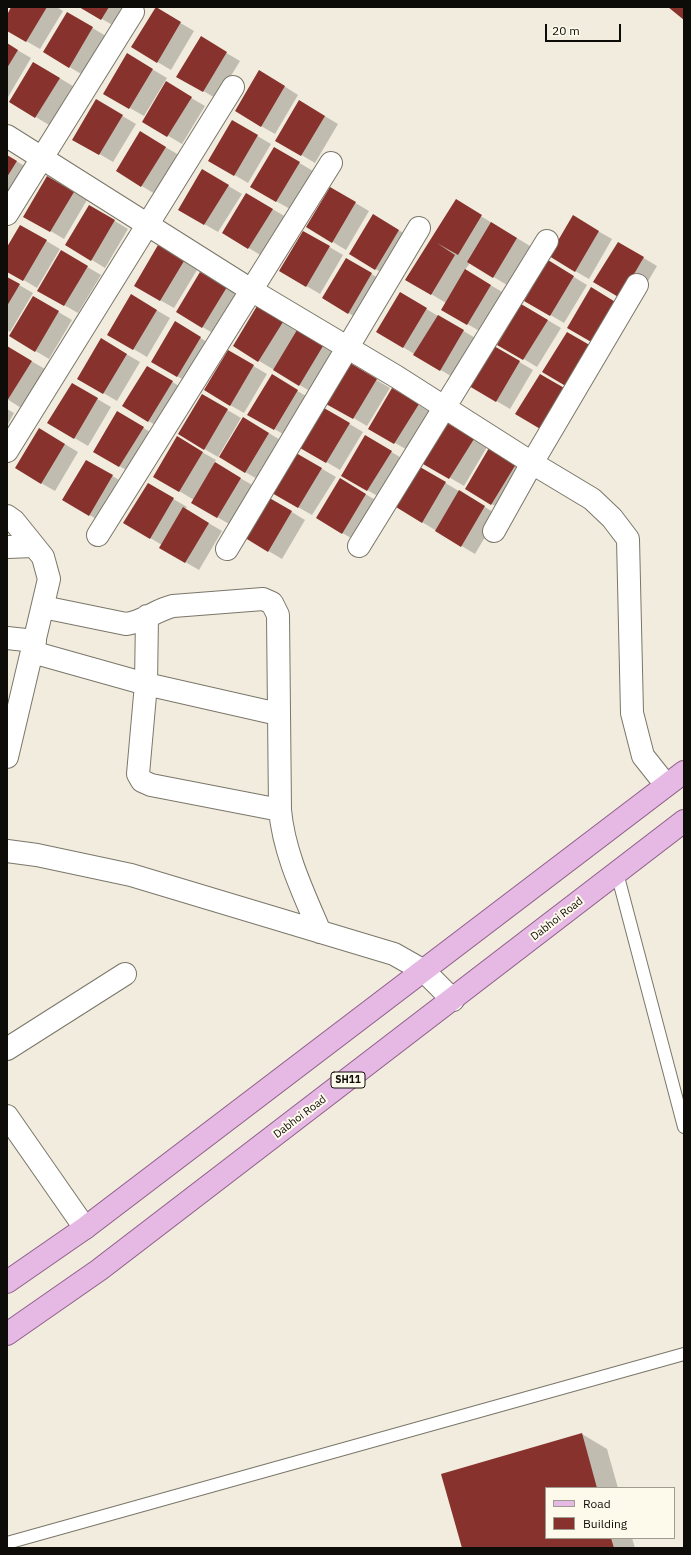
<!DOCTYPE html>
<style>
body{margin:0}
#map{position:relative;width:691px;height:1555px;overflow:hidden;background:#f1ecdd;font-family:"IBM Plex Sans",sans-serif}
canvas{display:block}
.frame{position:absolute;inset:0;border:8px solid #0e0c08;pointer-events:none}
.legend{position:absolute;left:545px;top:1487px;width:130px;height:52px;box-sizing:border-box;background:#fefaeb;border:1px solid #9e9b90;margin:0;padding:5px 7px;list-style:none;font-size:12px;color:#0e0c08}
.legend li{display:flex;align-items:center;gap:8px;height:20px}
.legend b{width:20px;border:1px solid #9e9b90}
.scale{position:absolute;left:545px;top:24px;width:76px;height:18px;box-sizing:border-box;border:2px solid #0e0c08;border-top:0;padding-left:5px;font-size:12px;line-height:14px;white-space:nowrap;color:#0e0c08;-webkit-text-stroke:3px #fefaeb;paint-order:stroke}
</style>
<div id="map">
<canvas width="691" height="1555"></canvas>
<div class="frame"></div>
<ul class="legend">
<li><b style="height:5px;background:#e5b9e3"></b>Road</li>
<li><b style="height:11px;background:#87322c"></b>Building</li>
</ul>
<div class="scale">20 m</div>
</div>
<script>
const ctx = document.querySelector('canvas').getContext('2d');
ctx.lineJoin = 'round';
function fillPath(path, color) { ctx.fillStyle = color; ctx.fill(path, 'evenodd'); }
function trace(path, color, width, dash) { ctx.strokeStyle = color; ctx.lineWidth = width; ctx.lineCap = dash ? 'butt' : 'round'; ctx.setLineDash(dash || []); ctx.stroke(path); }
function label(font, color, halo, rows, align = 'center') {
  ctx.font = font + ' "IBM Plex Sans",sans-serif'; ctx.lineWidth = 4; ctx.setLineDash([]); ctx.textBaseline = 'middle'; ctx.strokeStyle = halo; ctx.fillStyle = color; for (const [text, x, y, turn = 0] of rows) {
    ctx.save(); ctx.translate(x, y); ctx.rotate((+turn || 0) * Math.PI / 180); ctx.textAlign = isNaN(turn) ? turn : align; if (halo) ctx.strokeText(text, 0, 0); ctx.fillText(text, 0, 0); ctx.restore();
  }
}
fillPath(new Path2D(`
 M13,7H57L63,11L40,49L7,30V16Z
 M81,7H128L116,27Z
 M155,8L194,31L171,70L132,47Z
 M67,13L106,36L83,75L44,52Z
 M201,38L240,61L217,99L178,76Z
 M7,44L31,58L8,97H7Z
 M128,55L167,78L144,116L105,94Z
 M34,63L73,86L49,125L11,102Z
 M273,79L298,95L275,134L261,126Z
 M166,83L205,106L182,144L143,121Z
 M97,101L136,124L113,162L74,139Z
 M313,109L338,124L315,163L276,140Z
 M232,121L271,144L248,183L209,160Z
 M153,140L179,155L155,194L117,171Z
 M274,148L313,171L290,209L251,187Z
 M7,156L30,169L7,207Z
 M203,171L242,194L218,232L180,210Z
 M48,178L87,200L64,239L25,216Z
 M330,188L369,211L346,250L308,227Z
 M247,194L286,217L262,256L224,233Z
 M456,201L530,246L507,285L470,263L465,270L504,293L481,332L442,309L446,303L406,279Z
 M90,206L128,229L105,268L92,260Z
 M373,215L412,238L389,277L350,254Z
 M573,217L612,239L589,279L575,271Z
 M21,226L60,249L37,288L7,270V249Z
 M304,232L343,255L320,294L281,271Z
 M632,251L657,266L634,305Z
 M62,252L101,275L78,313L39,291Z
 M172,254L197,270L174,308L135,286Z
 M346,259L385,282L362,321L323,298Z
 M548,261L587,285L564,323L525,300Z
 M201,273L240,296L216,335L177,312Z
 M7,278L33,293L10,332L7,330Z
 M401,294L477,339L454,378L378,332Z
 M132,296L170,318L147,357L108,334Z
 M33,297L72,320L49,359L10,336Z
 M522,305L561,328L537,367L499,344Z
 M271,315L336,354L313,393L234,346Z
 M175,323L214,346L191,384L152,362Z
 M102,340L140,362L117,401L78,378Z
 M7,347L45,369L21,408L7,399Z
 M494,347L533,370L510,409L471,386Z
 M228,351L267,374L244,413L230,405Z
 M351,365L390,388L367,426L328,403Z
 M147,367L186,390L162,429L123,406Z
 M272,376L311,399L288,437L249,414Z
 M72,384L111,407L88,446L49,423Z
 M393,390L432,413L409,451L369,428Z
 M202,395L241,418L218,457L179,434Z
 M7,409L14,413L7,426Z
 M324,409L363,432L340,470L301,447Z
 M118,413L157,436L133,474L95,452Z
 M448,424L487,447L464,486L425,463Z
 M257,426L282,441L259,480L245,472Z
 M53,437L78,452L55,491L41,483Z
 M366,437L405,460L381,498L343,476Z
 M177,438L216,460L214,463L254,486L231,525L192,503L194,500L154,476Z
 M490,450L529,473L505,512L467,489Z
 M297,454L336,477L312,515L273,493Z
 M87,461L126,484L103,523L64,500Z
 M421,468L498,515L475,554L397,507Z
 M341,480L379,502L356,541L317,518Z
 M148,484L187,507L185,509L222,531L199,570L161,548L162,545L125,523Z
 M267,497L305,520L282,559L243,536Z
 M582,1434L607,1449L618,1488H546V1538H632L635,1548H463Z`), '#0003');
fillPath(new Path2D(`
 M11,7H47L26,42L7,31V15Z
 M79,7H109L101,20Z
 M156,7L181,22L157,63L131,47Z
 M668,7H684V20Z
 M67,12L93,27L69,68L43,52Z
 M201,36L227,52L203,92L176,77Z
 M7,43L18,50L7,68Z
 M127,53L153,69L129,109L103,94Z
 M33,62L60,78L35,118L9,102Z
 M259,70L285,86L261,127L235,111Z
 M166,81L192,97L167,137L142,122Z
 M96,99L123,115L99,155L72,140Z
 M299,100L325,116L301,156L275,141Z
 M232,120L258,135L234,176L208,161Z
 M140,131L166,147L141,187L116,171Z
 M274,147L300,162L276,202L250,187Z
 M7,155L17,161L7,177Z
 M202,169L229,185L204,225L178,210Z
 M47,176L74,192L50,232L23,217Z
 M330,187L356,202L332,243L306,227Z
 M246,193L273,209L248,249L222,233Z
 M456,199L482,215L458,255L437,243L455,255L431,295L405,280Z
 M89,205L115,220L91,261L65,245Z
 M373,214L399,230L375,270L349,254Z
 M573,215L599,231L575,272L549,256Z
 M491,222L517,238L493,278L467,262Z
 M20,225L47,240L23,281L7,272V247Z
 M303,231L330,246L306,287L279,271Z
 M618,242L644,257L620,298L593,282Z
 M158,245L184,261L160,301L134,286Z
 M61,250L88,266L64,306L37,291Z
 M346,258L372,273L348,314L322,298Z
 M548,260L574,276L550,316L524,301Z
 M465,269L491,285L467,325L441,310Z
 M200,272L227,287L202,328L176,312Z
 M7,277L20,284L7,306Z
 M591,287L617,303L593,343L567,328Z
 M400,292L427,308L403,348L376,332Z
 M131,294L157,310L133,350L107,335Z
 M33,296L59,311L35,352L9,336Z
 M521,304L548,320L523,360L497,345Z
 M257,306L283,322L258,362L233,346Z
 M438,315L464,330L440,371L413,355Z
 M175,321L201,337L177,377L151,362Z
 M297,330L323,346L299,386L273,370Z
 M567,332L593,347L569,388L542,372Z
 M101,338L127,354L103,394L77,379Z
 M7,346L32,361L7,401Z
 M494,346L520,361L496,402L469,386Z
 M228,350L254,365L230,406L204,390Z
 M350,363L377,379L353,419L326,404Z
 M147,366L173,381L148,422L122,406Z
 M272,374L298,390L274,430L247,415Z
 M540,374L566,389L542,430L515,414Z
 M72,383L98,398L74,439L47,423Z
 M392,388L419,404L394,444L368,429Z
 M202,394L228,409L204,450L178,434Z
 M324,408L350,423L326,463L300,448Z
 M117,411L144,427L119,467L93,452Z
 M243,417L269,433L245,473L219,457Z
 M447,423L474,439L449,479L423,464Z
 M39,428L65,444L41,484L15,468Z
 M365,435L392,451L367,491L341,476Z
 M177,436L203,452L179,492L153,477Z
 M489,448L516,464L491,505L465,489Z
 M296,453L322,468L298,508L272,493Z
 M86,460L113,475L89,516L62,500Z
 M215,462L241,478L217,518L191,503Z
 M420,467L446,482L422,523L396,507Z
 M340,478L366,494L342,534L316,518Z
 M148,483L174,498L150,539L123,523Z
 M459,490L485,506L461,547L435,531Z
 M266,496L292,511L268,552L242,536Z
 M183,507L209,523L185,563L159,548Z
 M582,1433L597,1488H546V1538H611L614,1548H462L441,1474Z`), '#87322c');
const service = new Path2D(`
 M617,873L684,1127
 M7,1543L684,1354`);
const minor = new Path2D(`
 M7,136L251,290L397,377L532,463L592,499L612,518L628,539L632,713L643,756L666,785
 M7,214L133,12
 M7,451L233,87
 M7,516L14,521L43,557L49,579L7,757
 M494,531L532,463L637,285
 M98,535L331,163
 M359,546L547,241
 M7,547L34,546
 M227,549L419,228
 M43,607L126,624C143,622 156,610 173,606L263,599L272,603L278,615L280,810C284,853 303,892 320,932
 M147,616L146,684L138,774L142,781L151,785L280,810
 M7,638L35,641
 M32,652L146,684L278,714
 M7,851L37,855L131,875L394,954L424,971L453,1000
 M7,1049L125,974
 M7,1116L85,1228`);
const primary = new Path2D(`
 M7,1282L85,1228L684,772
 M7,1334L99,1270L684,821`);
trace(service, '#7a7669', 14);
trace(minor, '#7a7669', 24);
trace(primary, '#8f5e8b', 24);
trace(service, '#fff', 12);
trace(minor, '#fff', 22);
trace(primary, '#e5b9e3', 22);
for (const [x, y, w] of [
 [348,1080,34]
]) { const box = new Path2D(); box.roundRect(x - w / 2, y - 8, w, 16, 3); ctx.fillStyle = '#fefaeb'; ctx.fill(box); trace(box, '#0e0c08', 1); }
label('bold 10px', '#0e0c08', null, [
 ["SH11",348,1080]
]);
label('11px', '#0e0c08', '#fefaeb', [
 ["Dabhoi Road",557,919,-38],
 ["Dabhoi Road",300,1117,-37]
]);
</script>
